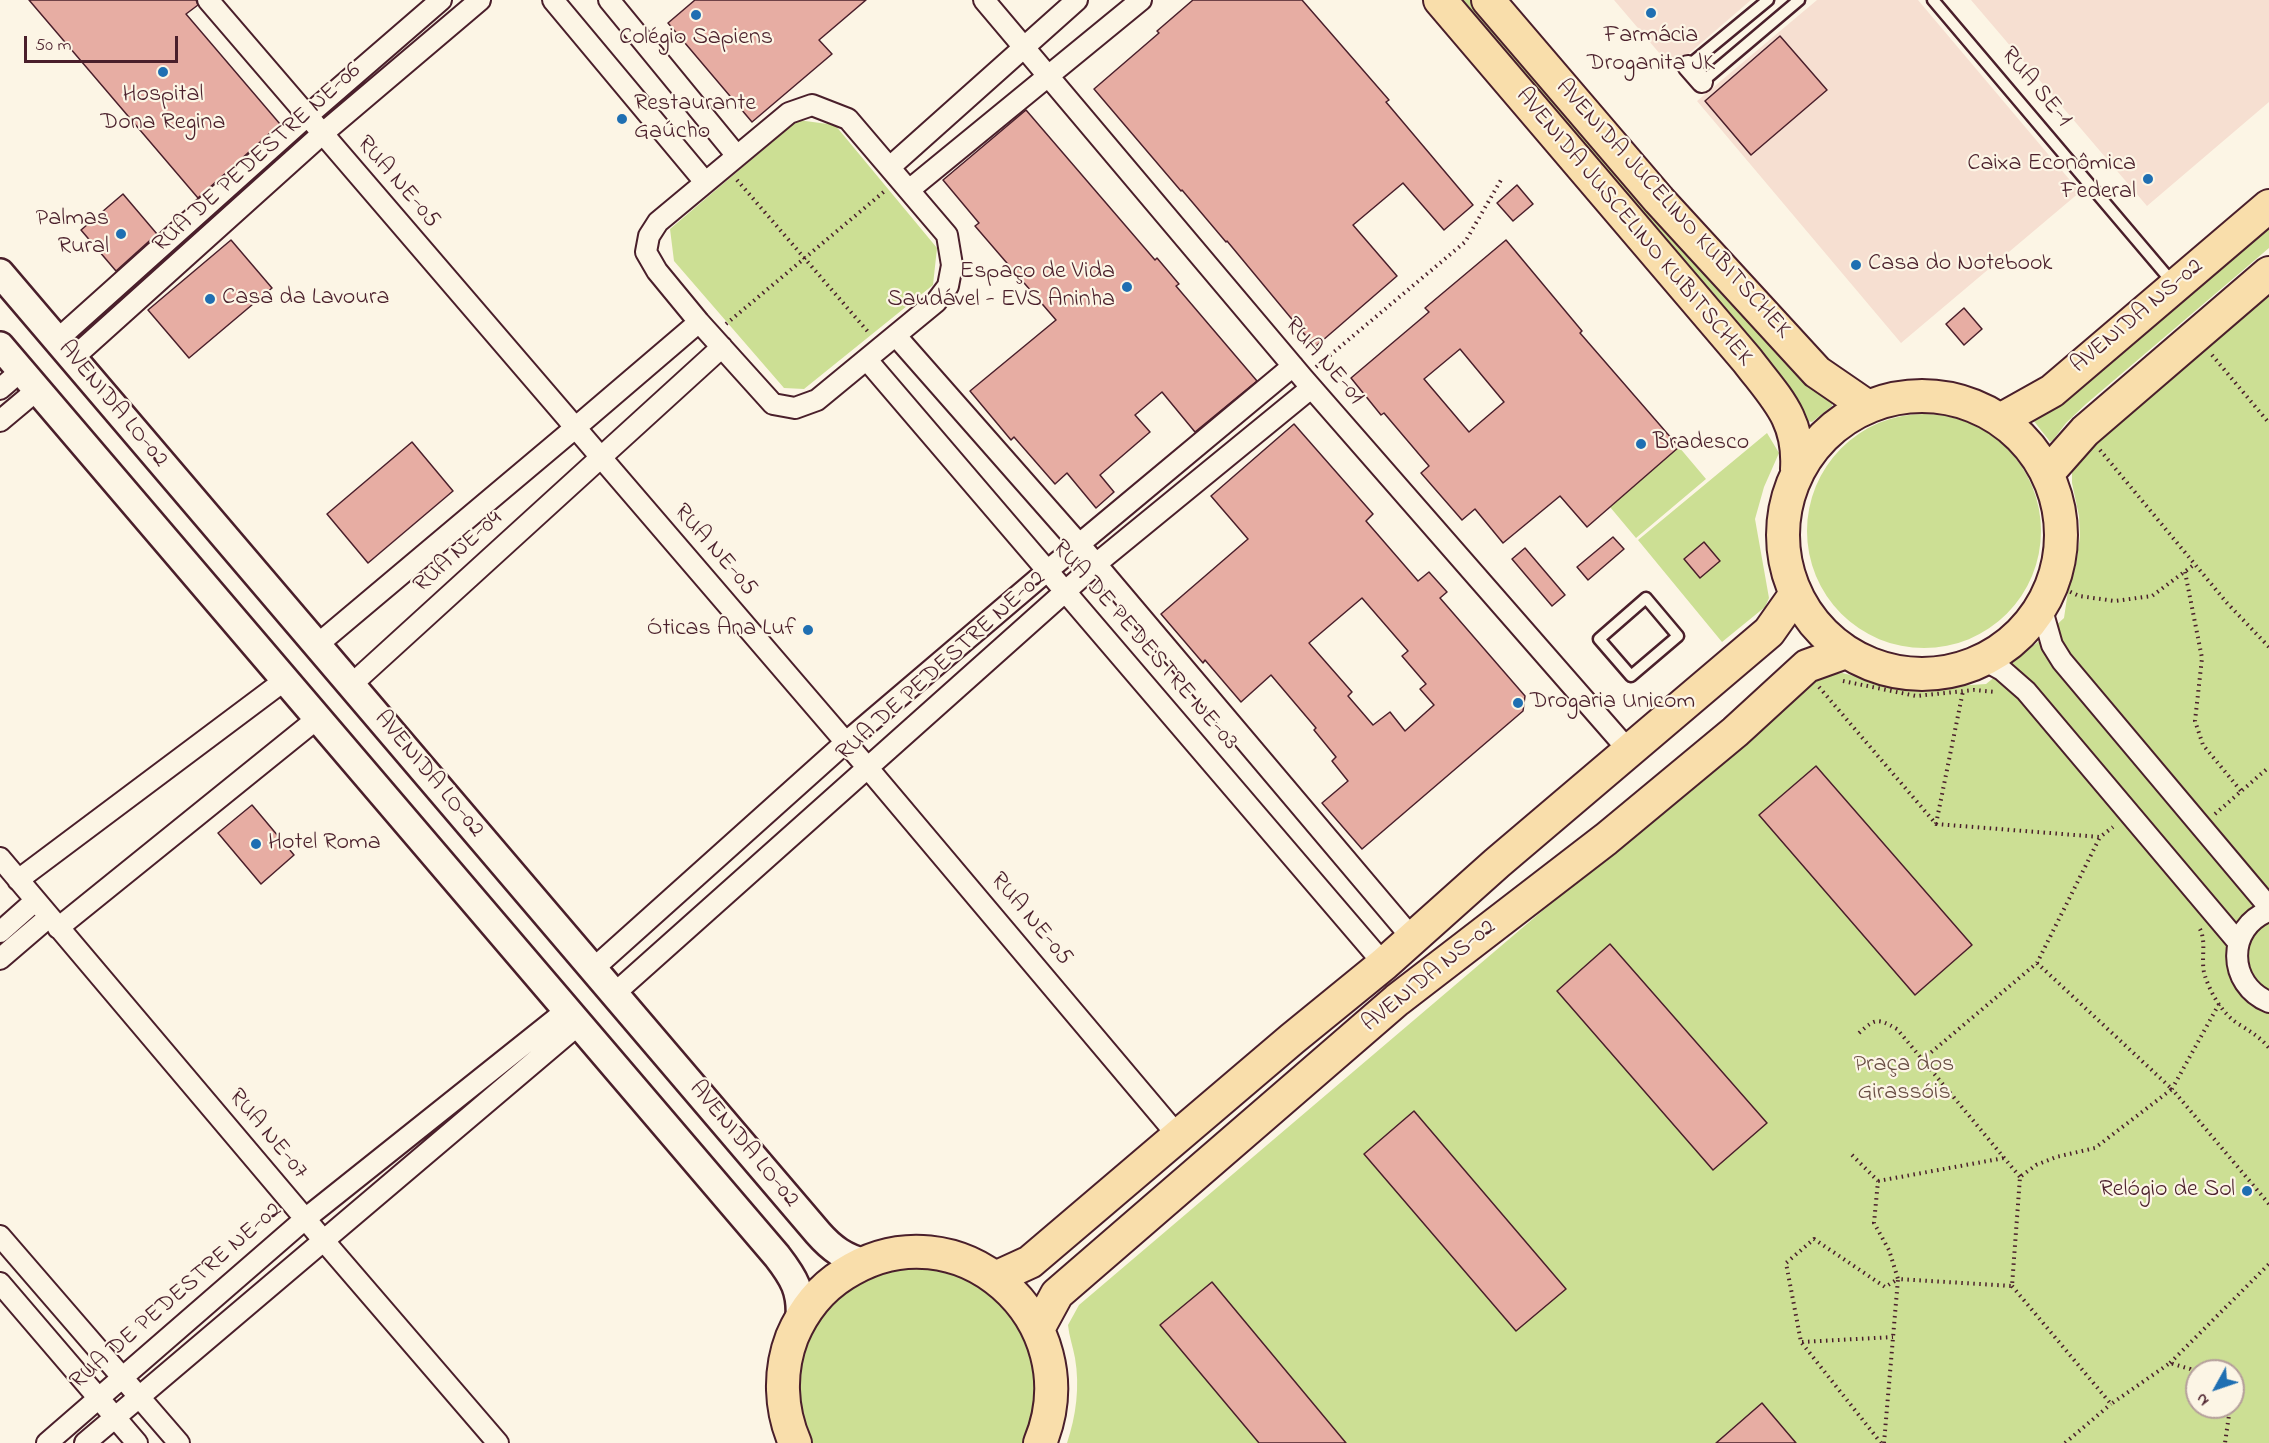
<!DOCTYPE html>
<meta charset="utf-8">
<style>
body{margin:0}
#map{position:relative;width:2269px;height:1443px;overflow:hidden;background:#fcf5e5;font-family:"Indie Flower",sans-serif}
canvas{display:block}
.north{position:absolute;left:2185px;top:1359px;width:60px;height:60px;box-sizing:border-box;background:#fcf5e5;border:2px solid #b59f9b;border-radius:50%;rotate:230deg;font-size:16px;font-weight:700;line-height:24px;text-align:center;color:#4a1f2b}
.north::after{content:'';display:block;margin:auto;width:21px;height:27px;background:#1f6fb2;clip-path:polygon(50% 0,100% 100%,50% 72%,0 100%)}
.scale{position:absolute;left:24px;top:36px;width:154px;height:27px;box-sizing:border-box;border:3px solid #4a1f2b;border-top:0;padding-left:8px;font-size:18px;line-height:21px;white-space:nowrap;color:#4a1f2b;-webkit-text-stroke:4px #fcf5e5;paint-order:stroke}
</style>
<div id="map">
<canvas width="2269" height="1443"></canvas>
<div class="north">N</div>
<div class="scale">50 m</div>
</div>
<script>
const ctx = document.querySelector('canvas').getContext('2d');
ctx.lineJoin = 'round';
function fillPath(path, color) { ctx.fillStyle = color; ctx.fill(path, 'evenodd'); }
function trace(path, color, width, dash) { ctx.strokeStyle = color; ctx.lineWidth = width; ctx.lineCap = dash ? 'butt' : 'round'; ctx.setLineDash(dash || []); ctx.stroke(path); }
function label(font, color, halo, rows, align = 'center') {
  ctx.font = font + ' "Indie Flower",sans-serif'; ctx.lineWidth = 4.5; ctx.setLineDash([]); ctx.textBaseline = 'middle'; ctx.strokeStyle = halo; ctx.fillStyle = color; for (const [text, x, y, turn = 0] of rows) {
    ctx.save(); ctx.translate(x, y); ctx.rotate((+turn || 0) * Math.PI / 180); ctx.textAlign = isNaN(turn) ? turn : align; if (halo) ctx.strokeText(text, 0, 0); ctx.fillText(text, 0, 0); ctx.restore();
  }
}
fillPath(new Path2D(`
 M1614,0H1751L1672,68Z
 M1817,0H1918L2080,192L1901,343L1697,101Z
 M1971,0H2269V102L2147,206Z`), '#f6dfd1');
fillPath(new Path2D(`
 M1457,0H1479L1800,376L1817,392L1832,401V406L1812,422L1807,421L1800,405L1787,386Z
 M798,120L835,125L937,248L933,285L804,389L784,388L674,261L670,229Z
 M2269,227V248L2086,404L2066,423L2053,440L2050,442L2048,439L2033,420L2050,411L2076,392Z
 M2269,291V1443H1067C1076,1416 1080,1387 1075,1358C1073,1347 1069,1336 1068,1325L1079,1305L1809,684L1826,676L1842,673L1910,689L1986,684L2038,642L2064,618L2068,591L2076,565L2080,536L2079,516L2072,483V471L2078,456ZM2197,1371H2233V1407H2197Z
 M1807 531a117 117 0 1 1 234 0a117 117 0 1 1-234 0Z
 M1767,433L1779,453L1764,487L1755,519L1769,598L1765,607L1722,642L1638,540Z
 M1679,447L1706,479L1636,538L1610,507Z
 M930,1267L972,1279L1016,1316L1039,1373L1027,1443H812C779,1369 809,1300 884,1272C897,1267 916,1268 930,1267Z`), '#ccdf94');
const building = new Path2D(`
 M29,0H196L198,5L186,14L280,124L198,198Z
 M695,0H866L819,40L832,54L752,122L668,23Z
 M1193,0H1302L1389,100L1386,102L1473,205L1444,230L1403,183L1353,225L1397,276L1315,347L1227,241L1226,242L1182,190L1181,191L1094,89L1159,33L1157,31Z
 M1780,36L1827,90L1751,155L1705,101Z
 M1026,110L1155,260L1157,258L1179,284L1176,286L1257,381L1195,432L1162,392L1135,415L1150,432L1100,475L1114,492L1096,508L1067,473L1055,484L1014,437L1011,440L970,391L1056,320L975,226L979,223L943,180Z
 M1517,185L1533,204L1513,221L1497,203Z
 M123,194L157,234L116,271L81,230Z
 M231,240L272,288L189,358L148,310Z
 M1506,240L1582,331L1580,333L1679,447L1587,527L1560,496L1503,543L1475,509L1462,520L1421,473L1429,466L1384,413L1381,415L1351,378L1429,312L1425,308ZM1460,349L1504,402L1469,432L1424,379Z
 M1964,308L1982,329L1964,345L1946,324Z
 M1294,424L1373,514L1366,521L1418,581L1429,572L1447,592L1440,598L1525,696L1523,711L1362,849L1322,803L1348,781L1332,761L1336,757L1314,730L1316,728L1271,675L1241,702L1205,660L1203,663L1161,614L1248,539L1211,496ZM1362,598L1408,651L1402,656L1426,684L1420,689L1434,705L1405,731L1390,712L1373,725L1348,696L1352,692L1309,643Z
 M412,442L453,491L368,563L327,514Z
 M1613,537L1624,549L1588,580L1577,567Z
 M1704,542L1720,561L1700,578L1684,559Z
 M1525,548L1565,595L1552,606L1512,559Z
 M1816,766L1972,945L1915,995L1759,815Z
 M252,805L294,855L261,884L218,833Z
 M1610,944L1767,1123L1713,1170L1557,991Z
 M1414,1111L1566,1289L1516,1331L1364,1154Z
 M1212,1282L1346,1443H1259L1160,1325Z
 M1762,1403L1796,1443H1716Z`);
fillPath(building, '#e7ada3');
trace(building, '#4a1f2b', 1.5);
const lane = new Path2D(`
 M1933,0L2173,283
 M1688,66L1768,0
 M1702,82L1799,0
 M1646,598L1678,636L1631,676L1599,639Z`);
const street = new Path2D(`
 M208,0L867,767L1179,1137
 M553,0L705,182
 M609,0L737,156
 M984,0L1303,378L1630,752
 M1688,66L1702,82
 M812,105L848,119L947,235L952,265L948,286L936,302L817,400L795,408L773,404L699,322L657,271L646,252L649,236L658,222L789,113Z
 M890,167L1077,0
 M909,190L1141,0
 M896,336L1080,545L1413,939
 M57,340L307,116L441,0
 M73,358L322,134L480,0
 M867,360L1384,964
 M0,389L21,371
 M0,421L37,390
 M2042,610L2052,645L2062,661L2269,907
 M317,645L575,428L699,322
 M1982,659L2002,670L2026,691L2238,942
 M351,685L722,347
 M0,858L324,1241L498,1443
 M18,880L285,680
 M2269,911C2226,927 2227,985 2269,1002
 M58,928L318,718
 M0,932L35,901
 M0,959L49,917
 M593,969L845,743L1047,571L1293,366
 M614,994L1096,564L1311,388
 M0,1236L179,1443
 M0,1283L137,1443
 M47,1443L305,1219L567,1010
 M85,1443L579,1024`);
const secondary = new Path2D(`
 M0,273L818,1233C832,1249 845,1258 865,1263
 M0,346L777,1256C794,1278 802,1291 800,1320`);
const primary = new Path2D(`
 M1440,0L1747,360C1776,398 1800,419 1797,469
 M1488,0L1659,200L1817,372L1868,407
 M1783 535a139 139 0 1 1 278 0a139 139 0 1 1-278 0Z
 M2002,419L2052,391L2269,206
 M2047,474L2085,431L2269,273
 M995,1278L1030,1262L1292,1039L1384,964L1497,863L1769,632L1795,595
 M1038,1329L1057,1294L1397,1000L1606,839L1735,732L1807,666L1846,652
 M795,1443C780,1409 779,1371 792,1337C803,1311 820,1289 844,1274C957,1201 1091,1320 1040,1443`);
trace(lane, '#4a1f2b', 15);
trace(street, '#4a1f2b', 24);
trace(secondary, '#4a1f2b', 32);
trace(primary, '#4a1f2b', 36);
trace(new Path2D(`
 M737,180L869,333
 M726,324L886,190
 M2212,355L2269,423
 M1316,367L1465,242L1501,180
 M2100,450L2227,603L2269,647
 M2185,572L2202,658L2195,721L2203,745L2241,791
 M2054,584L2079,596L2115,601L2152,596L2195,564
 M1843,681L1916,696L1974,690L1996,692
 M1819,687L1936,824L2100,837L2113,827
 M2215,814L2269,767
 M1936,824L1963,691
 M2200,929C2207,943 2200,961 2205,976C2211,994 2223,1015 2240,1025C2251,1032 2260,1037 2269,1048
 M2219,1004L2172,1089L2269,1204
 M1859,1033C1876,1018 1877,1018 1897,1029L2020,1177
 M1922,1060L2037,963L2100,837
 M1852,1155L1878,1181L1874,1223L1889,1250L1898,1279L1885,1287L1814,1239L1786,1263L1801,1342L1881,1443
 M1878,1181L2004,1158
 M2012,1286L2111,1404L2170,1363L2190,1369L2197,1374
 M1802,1342L1893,1337
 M2170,1363L2269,1264
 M2223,1407L2229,1415L2225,1443
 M1884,1443L1898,1279L2012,1286L2020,1177L2036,1165L2056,1157L2095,1148L2172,1089L2037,963
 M2065,1443L2111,1404`), '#4a1f2b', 4, [1.5, 4.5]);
trace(lane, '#fcf5e5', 10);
trace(street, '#fcf5e5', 20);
trace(secondary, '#fcf5e5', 27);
trace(primary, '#f9deab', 32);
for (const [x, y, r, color] of [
 [1651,13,6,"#1f6fb2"],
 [696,15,6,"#1f6fb2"],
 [163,72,6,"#1f6fb2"],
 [622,119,6,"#1f6fb2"],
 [2148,179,6,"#1f6fb2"],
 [121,234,6,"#1f6fb2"],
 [1856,265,6,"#1f6fb2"],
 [1127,287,6,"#1f6fb2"],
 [210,299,6,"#1f6fb2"],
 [1641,444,6,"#1f6fb2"],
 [808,630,6,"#1f6fb2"],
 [1518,703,6,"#1f6fb2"],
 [256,844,6,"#1f6fb2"],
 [2247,1191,6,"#1f6fb2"]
]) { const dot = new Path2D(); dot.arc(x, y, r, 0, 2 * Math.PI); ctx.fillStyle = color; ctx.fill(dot); trace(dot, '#fcf5e5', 2); }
label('24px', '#4a1f2b', '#fcf5e5', [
 ["Farmácia",1651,37,"center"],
 ["Droganita JK",1651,65,"center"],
 ["Colégio Sapiens",696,39,"center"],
 ["Hospital",163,96,"center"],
 ["Dona Regina",163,124,"center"],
 ["Restaurante",634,105],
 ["Gaúcho",634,133],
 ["Caixa Econômica",2136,165,"right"],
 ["Federal",2136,193,"right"],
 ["Palmas",109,220,"right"],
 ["Rural",109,248,"right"],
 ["Casa do Notebook",1868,265],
 ["Espaço de Vida",1115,273,"right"],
 ["Saudável - EVS Aninha",1115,301,"right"],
 ["Casa da Lavoura",222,299],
 ["Bradesco",1653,444],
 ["Óticas Ana Luf",796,630,"right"],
 ["Drogaria Unicom",1530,703],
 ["Hotel Roma",268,844],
 ["Relógio de Sol",2235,1191,"right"]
], 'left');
label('24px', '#4a1f2b', '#fcf5e5', [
 ["RUA SE-1",2035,88,50],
 ["RUA DE PEDESTRE NE-06",258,159,-42],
 ["RUA NE-05",397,183,49],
 ["AVENIDA JUCELINO KUBITSCHEK",1672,210,48],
 ["AVENIDA JUSCELINO KUBITSCHEK",1633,228,50],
 ["AVENIDA NS-02",2138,317,-40],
 ["RUA NE-01",1323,362,49],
 ["AVENIDA LO-02",112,405,50],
 ["RUA NE-05",714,551,49],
 ["RUA NE-04",459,553,-42],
 ["RUA DE PEDESTRE NE-03",1144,646,49],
 ["RUA DE PEDESTRE NE-02",942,667,-42],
 ["AVENIDA LO-02",428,775,50],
 ["RUA NE-05",1030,920,50],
 ["AVENIDA NS-02",1430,977,-39],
 ["RUA NE-07",267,1135,50],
 ["AVENIDA LO-02",743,1145,50],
 ["RUA DE PEDESTRE NE-02",177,1297,-41]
]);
label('24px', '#6a4f45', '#fcf5e5', [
 ["Praça dos",1904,1066],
 ["Girassóis",1904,1094]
]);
</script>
